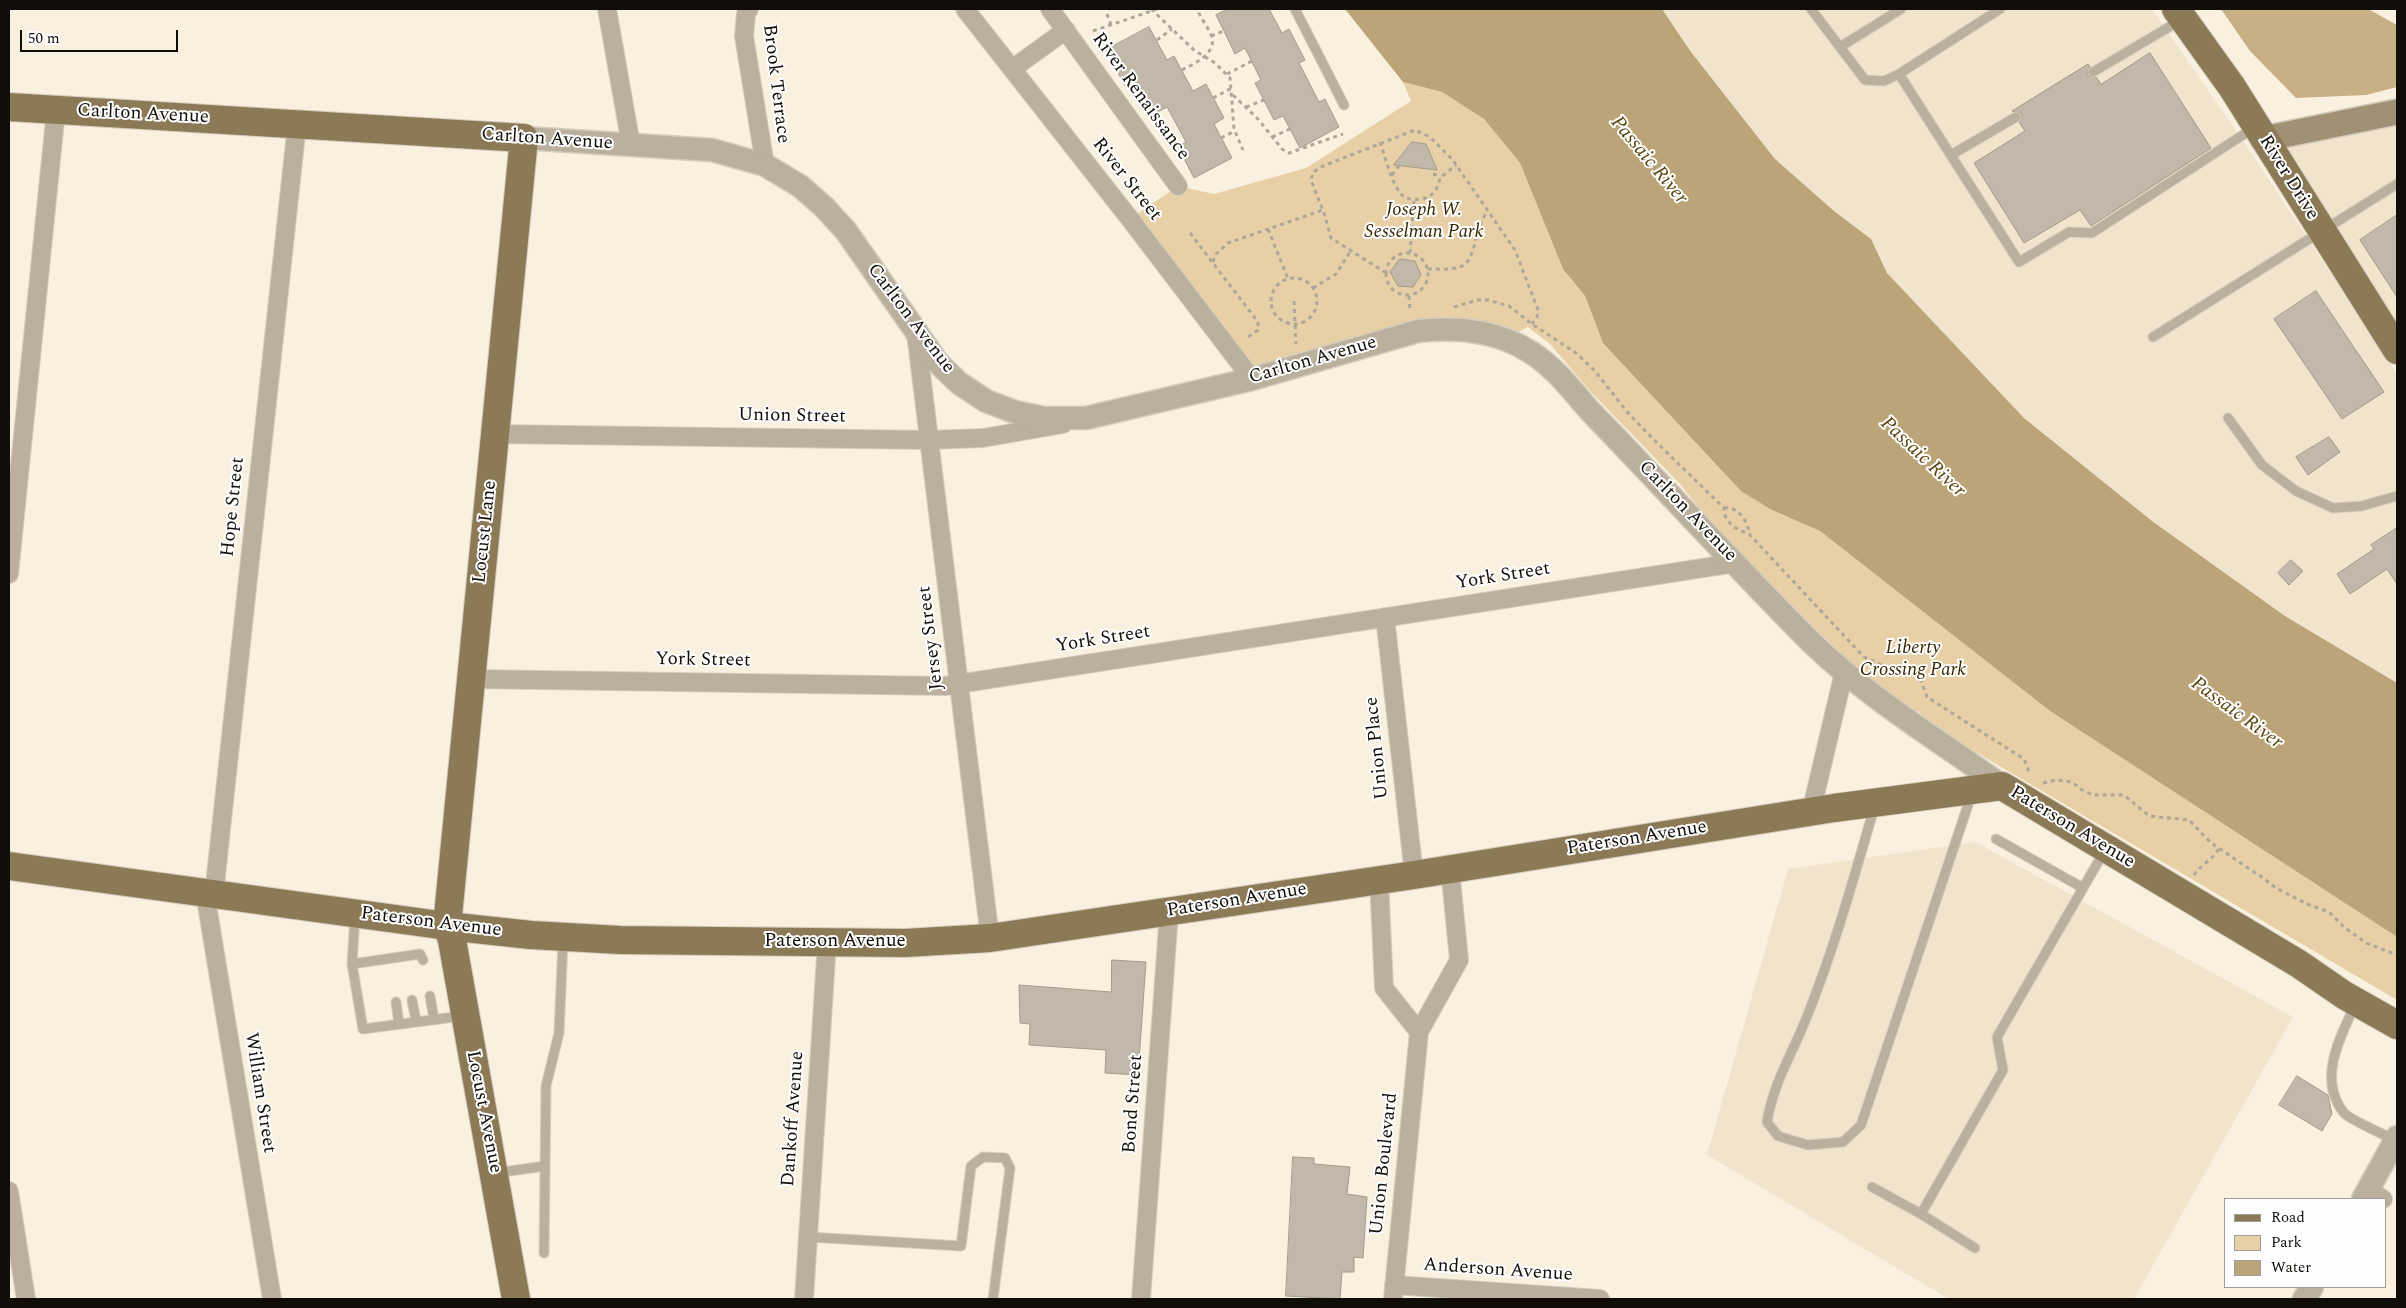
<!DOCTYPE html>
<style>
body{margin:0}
#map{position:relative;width:2406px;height:1308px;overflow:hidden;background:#f9f0df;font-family:Spectral,serif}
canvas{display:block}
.frame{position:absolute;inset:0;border:10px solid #110e09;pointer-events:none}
.legend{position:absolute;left:2224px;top:1198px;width:162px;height:90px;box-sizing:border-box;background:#fefefe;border:1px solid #9f9e9c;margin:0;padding:6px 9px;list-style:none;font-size:15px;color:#110e09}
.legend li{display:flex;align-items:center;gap:10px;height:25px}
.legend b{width:25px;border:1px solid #9f9e9c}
.scale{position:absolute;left:20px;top:30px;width:158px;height:22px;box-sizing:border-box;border:2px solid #110e09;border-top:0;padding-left:6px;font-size:15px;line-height:18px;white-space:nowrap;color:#110e09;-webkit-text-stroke:4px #fefefe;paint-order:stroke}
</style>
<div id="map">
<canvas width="2406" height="1308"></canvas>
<div class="frame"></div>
<ul class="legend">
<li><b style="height:6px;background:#8c7a56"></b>Road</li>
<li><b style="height:14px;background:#e7d0a5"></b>Park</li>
<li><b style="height:14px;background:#bba478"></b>Water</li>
</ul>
<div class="scale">50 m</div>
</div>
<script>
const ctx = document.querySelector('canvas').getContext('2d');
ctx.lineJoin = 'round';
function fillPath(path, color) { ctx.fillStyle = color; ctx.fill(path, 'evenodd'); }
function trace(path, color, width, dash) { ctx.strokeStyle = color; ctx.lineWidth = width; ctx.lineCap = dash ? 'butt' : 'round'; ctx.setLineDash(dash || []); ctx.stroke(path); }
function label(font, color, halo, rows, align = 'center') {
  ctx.font = font + ' Spectral,serif'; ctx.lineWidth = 4; ctx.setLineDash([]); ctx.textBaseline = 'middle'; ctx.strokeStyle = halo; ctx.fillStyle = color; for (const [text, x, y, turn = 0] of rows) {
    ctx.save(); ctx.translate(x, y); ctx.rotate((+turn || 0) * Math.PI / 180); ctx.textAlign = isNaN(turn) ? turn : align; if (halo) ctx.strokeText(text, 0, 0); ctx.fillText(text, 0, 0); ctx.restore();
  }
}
fillPath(new Path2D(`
 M1662,9H2152L2246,145L2397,374V683L2285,616L2152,521L2024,418L1887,273L1871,239L1834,211L1775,159L1691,52Z
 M2397,112V350L2263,139Z
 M1975,842L2293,1017L2134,1299H1949L1707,1155L1788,869Z`), '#f1e4cd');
fillPath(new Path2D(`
 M1403,82L1442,92L1484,119L1520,163L1563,269L1585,296L1603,343L1772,510L1820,531L2050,711L2397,937V1000L1974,751L1936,728L1918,711L1911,712L1868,679L1736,554L1680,484L1591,392L1550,344L1528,327L1505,339L1446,328L1252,379L1130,219L1178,186L1214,194L1306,168L1411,101Z`), '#e7d0a5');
fillPath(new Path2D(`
 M2221,9H2368L2397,25V87L2366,95L2296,98L2250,51Z`), '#c7b084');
fillPath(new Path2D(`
 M1345,9H1662L1691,52L1775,159L1834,211L1871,239L1887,273L2024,418L2152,521L2285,616L2397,683V937L2050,711L1820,531L1772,510L1741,491L1603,343L1585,296L1563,269L1520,163L1484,119L1442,92L1403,82Z`), '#bba478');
const building = new Path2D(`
 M1228,9H1269L1282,33L1289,29L1305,60L1299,63L1319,102L1325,99L1339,127L1300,148L1283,116L1274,120L1255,83L1261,80L1245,48L1235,54L1224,31L1216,15Z
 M1149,27L1167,60L1174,56L1193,91L1206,84L1224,118L1214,124L1232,158L1194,178L1178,147L1186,142L1167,107L1152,115L1134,81L1125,86L1106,50Z
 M2150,53L2211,148L2091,226L2080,210L2024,243L1974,163L2025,131L2019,122L2022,117L2021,113L2012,111L2088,64L2090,67L2087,72L2088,76L2096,77L2101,84Z
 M1412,142L1426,144L1437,170L1394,165Z
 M2397,215V297L2360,240Z
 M1400,259L1415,261L1421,275L1413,287L1398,286L1390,272Z
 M2316,291L2384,392L2342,419L2274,319Z
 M2329,437L2340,452L2308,475L2296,457Z
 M2397,528V584L2387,569L2350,594L2337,574L2374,549L2371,545Z
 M2291,560L2303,571L2289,585L2278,573Z
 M1112,960L1146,962L1138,1075L1105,1073L1106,1050L1029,1045L1030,1024L1020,1023L1019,985L1111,992Z
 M2297,1076L2328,1095L2332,1114L2322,1131L2279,1105Z
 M1293,1157L1314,1158V1164L1350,1167L1347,1194L1367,1197L1363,1258L1354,1257V1272H1342L1340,1299L1286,1296Z`);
fillPath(building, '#c1b8a9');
trace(building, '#a39b8b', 1);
const service = new Path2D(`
 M1295,9L1344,105
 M1811,9L1865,80L1884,81L1899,74
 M2000,9L1899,74L2019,262L2069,232L2092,233L2255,127
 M1840,47L1901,9
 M2093,72L2181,20
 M1951,155L2016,117
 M2153,337L2397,184
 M2228,418L2262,465L2296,491L2333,508L2362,506L2397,496
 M1875,805C1854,877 1834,950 1806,1019C1792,1054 1773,1084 1767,1122L1778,1136L1808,1145L1843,1142L1861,1125L1972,793
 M1996,839L2083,888
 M423,960L420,954L352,964L363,1029L462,1016
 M352,964L355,917
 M430,996L434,1019
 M412,1000L416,1021
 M396,1002L399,1024
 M2355,1005C2340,1038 2317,1079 2344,1113C2350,1120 2386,1135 2396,1141
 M496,1173L545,1166
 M1872,1187L1921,1214
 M808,1237L961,1246L971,1166L983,1157L1005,1158L1010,1168L993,1299
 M1975,1248L1921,1214L2003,1070L1997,1037L2105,850
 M544,1253L546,1086L559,1033L563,941`);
const minor = new Path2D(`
 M607,9L631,145
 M749,9L746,14L744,36L765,165
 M965,9L1130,219L1252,379
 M1050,9L1178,186
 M1012,69L1066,30
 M916,333L990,938
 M495,434L929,440L983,438L1063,424
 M9,574L56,110
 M1385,617L1414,875
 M471,679L945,686L1735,563
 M1811,812L1844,672
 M1379,880L1384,988L1419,1032
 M205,893L272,1299
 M214,894L297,124
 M2368,1190L2383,1199
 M9,1191L26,1299
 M1394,1285L1600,1299
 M804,1299L827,942
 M1141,1299L1169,912
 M1393,1299L1419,1032L1459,960L1450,869`);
const tertiary = new Path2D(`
 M524,138L712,150L765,165L800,186L824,207L846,231L938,363L959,383L986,401L1015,412L1044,418H1086L1252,379L1418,331C1458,327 1497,330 1532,353C1553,367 1567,384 1583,403C1594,416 1606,427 1617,439C1681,506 1744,575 1810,641C1867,697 1937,739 2002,786
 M2363,1199L2397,1137
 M2304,1299L2312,1287`);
const secondary = new Path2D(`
 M2263,139L2397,112`);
const primary = new Path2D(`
 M2176,9L2232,87L2397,350
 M9,107L524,138L447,926L452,940L516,1299
 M9,866L447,926L531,935L620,940L905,943L990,938L1414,875L1834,808L2002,786L2299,964L2344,995L2397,1025`);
trace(service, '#d4ccbd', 11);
trace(minor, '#d4ccbd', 20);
trace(tertiary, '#d4ccbd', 25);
trace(secondary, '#d4ccbd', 28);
trace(primary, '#d4ccbd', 30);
trace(new Path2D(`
 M1151,9L1194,50L1215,63L1230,78L1234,129L1243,150
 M1107,14L1111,25
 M1093,31L1157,9
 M1211,36L1224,31
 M1157,40L1172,29
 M1182,70C1193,64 1216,55 1212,37C1209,29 1202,20 1199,13V9
 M1227,74L1252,61
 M1233,95L1258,119L1282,149L1289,153L1343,134
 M1213,98L1232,88
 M1246,107L1264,100
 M1272,137L1290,129
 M1221,138L1235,131
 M1380,142C1386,158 1392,188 1405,198C1424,202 1436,198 1440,178L1456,165
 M1433,174L1441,176
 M1392,175L1399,166
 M1268,229L1288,279
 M1190,233L1258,322V330L1245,339
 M1386 274a21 21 0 1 1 42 0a21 21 0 1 1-42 0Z
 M1410,253L1414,200
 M1213,262L1216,254L1228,243L1323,210
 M1428,269C1438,269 1451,270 1460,267C1478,261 1473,225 1488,212
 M1386,273L1331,238L1325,216L1311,180L1313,172L1323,166L1415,130L1430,137L1452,159L1515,250L1538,310L1537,317L1532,324
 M1271 301a23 23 0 1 1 46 0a23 23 0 1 1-46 0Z
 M1313,288L1336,274L1350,252
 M1409,296L1410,312
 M1294,301L1296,344
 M1454,307L1478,300H1488L1509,306L1532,324L1576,353L1594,370L1629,414L1655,441L1724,508C1723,522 1737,530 1749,534L1864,657L1889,668L1901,667L1913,669L1920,678L1927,697L2024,759L2030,774
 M1724,508C1738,506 1748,521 1749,534
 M2043,783L2056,780L2072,782L2082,790L2093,795H2124L2149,816L2189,820L2211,843L2263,878L2276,888L2307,904L2329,912L2344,927L2366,943L2397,955
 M2194,875C2201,864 2213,860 2219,848`), '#aea79a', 3, [4, 4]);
trace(service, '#bbb09d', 9);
trace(minor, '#bbb09d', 18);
trace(tertiary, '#bbb09d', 22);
trace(secondary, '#a09174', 25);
trace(primary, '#8c7a56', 28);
label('19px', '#110e09', '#fefefe', [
 ["Brook Terrace",775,84,83],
 ["River Renaissance",1140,97,54],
 ["Carlton Avenue",143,115,3],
 ["Carlton Avenue",547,140,4],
 ["River Drive",2288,178,58],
 ["River Street",1126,180,52],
 ["Carlton Avenue",910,319,53],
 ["Carlton Avenue",1313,361,-16],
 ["Union Street",792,417,1],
 ["Hope Street",234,507,-84],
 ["Carlton Avenue",1687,512,46],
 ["Locust Lane",486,532,-84],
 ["York Street",1503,577,-9],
 ["Jersey Street",932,638,-97],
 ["York Street",1103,640,-9],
 ["York Street",703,661,1],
 ["Union Place",1378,748,-96],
 ["Paterson Avenue",2072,828,31],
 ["Paterson Avenue",1637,839,-9],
 ["Paterson Avenue",1237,901,-9],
 ["Paterson Avenue",431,923,7],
 ["Paterson Avenue",835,942],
 ["William Street",259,1093,81],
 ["Bond Street",1134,1104,-86],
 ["Locust Avenue",483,1112,79],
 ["Dankoff Avenue",794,1119,-86],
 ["Union Boulevard",1385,1164,-84],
 ["Anderson Avenue",1498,1271,4]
]);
label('italic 19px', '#372701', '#fefefe', [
 ["Joseph W.",1424,211],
 ["Sesselman Park",1424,233],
 ["Liberty",1913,649],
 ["Crossing Park",1913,671]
]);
label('italic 20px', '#5b430c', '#fefefe', [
 ["Passaic River",1648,161,50],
 ["Passaic River",1922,458,43],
 ["Passaic River",2236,714,36]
]);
</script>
